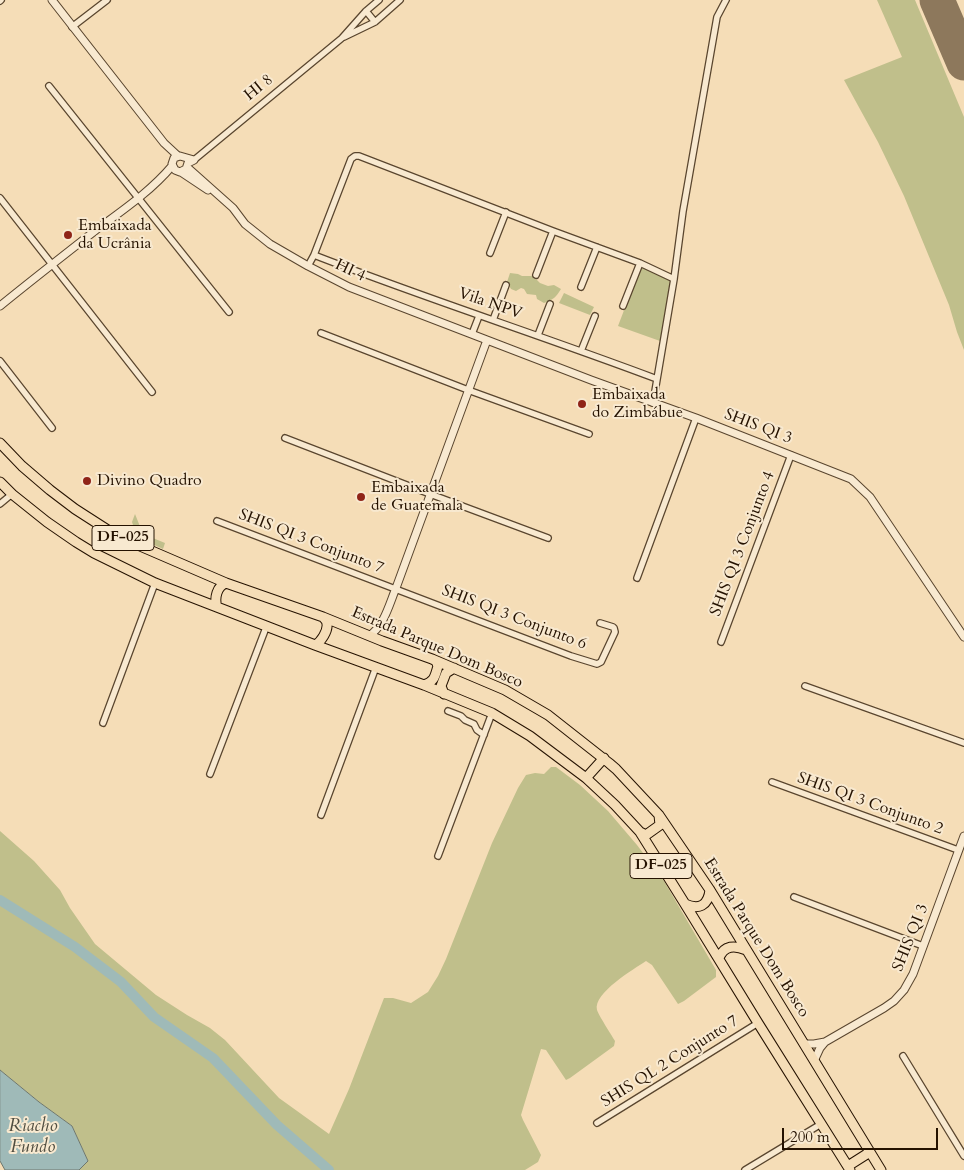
<!DOCTYPE html>
<meta charset="utf-8">
<style>
body{margin:0}
#map{position:relative;width:964px;height:1170px;overflow:hidden;background:#f5ddb7;font-family:Cardo,serif}
canvas{display:block}
.scale{position:absolute;left:782px;top:1128px;width:156px;height:22px;box-sizing:border-box;border:2px solid #251200;border-top:0;padding-left:6px;font-size:15px;line-height:18px;white-space:nowrap;color:#251200;-webkit-text-stroke:4px #f8e9d0;paint-order:stroke}
</style>
<div id="map">
<canvas width="964" height="1170"></canvas>
<div class="scale">200 m</div>
</div>
<script>
const ctx = document.querySelector('canvas').getContext('2d');
ctx.lineJoin = 'round';
function fillPath(path, color) { ctx.fillStyle = color; ctx.fill(path, 'evenodd'); }
function trace(path, color, width, dash) { ctx.strokeStyle = color; ctx.lineWidth = width; ctx.lineCap = dash ? 'butt' : 'round'; ctx.setLineDash(dash || []); ctx.stroke(path); }
function label(font, color, halo, rows, align = 'center') {
  ctx.font = font + ' Cardo,serif'; ctx.lineWidth = 4; ctx.setLineDash([]); ctx.textBaseline = 'middle'; ctx.strokeStyle = halo; ctx.fillStyle = color; for (const [text, x, y, turn = 0] of rows) {
    ctx.save(); ctx.translate(x, y); ctx.rotate((+turn || 0) * Math.PI / 180); ctx.textAlign = isNaN(turn) ? turn : align; if (halo) ctx.strokeText(text, 0, 0); ctx.fillText(text, 0, 0); ctx.restore();
  }
}
fillPath(new Path2D(`
 M877,0H915L964,117V350L957,332L949,305L904,196L878,142L844,80L902,57Z
 M641,266L671,280L660,341L618,326Z
 M510,273L518,274L522,276H533L540,283L548,286L554,285L561,289C556,297 553,300 544,303L537,299L536,295L527,294L524,289L521,288L516,291L511,289L507,282Z
 M564,293L594,307L590,315L559,303Z
 M135,514L143,534L165,543L163,549L130,534L128,530L133,525L132,522Z
 M551,767H556L580,785L608,811L637,845L664,881L716,970V977L684,1001L678,1004L652,965L646,961C634,969 593,993 597,1010C599,1016 611,1034 615,1041L614,1046L570,1078L566,1080L546,1050L541,1049L521,1115L523,1120L541,1155L538,1162L525,1170H79L88,1161L72,1126L39,1102L0,1070V831L34,861L60,890L70,908L95,944L156,995L187,1015L210,1028L225,1040L279,1098L329,1134L349,1089L384,998H393L411,1003L428,992L438,976L446,959L492,843L518,788L526,775L535,773L544,774Z`), '#c0bf8b');
const water = new Path2D(`
 M0,1070L39,1102L72,1126L88,1161L79,1170H5L0,1161Z`);
fillPath(water, '#9fbab8');
trace(water, '#6e776e', 1);
trace(new Path2D(`
 M0,900L75,947L121,982L154,1017L213,1058L277,1125L329,1170`), '#9fbab8', 10);
trace(new Path2D(`
 M937,0L964,63`), '#8d785c', 35);
const minor = new Path2D(`
 M0,1L1,0
 M366,11L375,22
 M72,27L107,0
 M344,37L375,22L400,0
 M49,86L229,312
 M194,160L342,38L366,11L379,0
 M0,198L152,392
 M490,253L506,212
 M314,255C427,299 543,336 657,379
 M308,266L314,255L351,159L355,156H359L553,231L640,263L674,279
 M536,275L553,231
 M581,287L597,247
 M623,306L640,263
 M493,320L506,285
 M321,333L468,390L589,434
 M472,334L479,316
 M538,335L550,304
 M581,351L595,316
 M0,361L52,428
 M653,403L674,279L683,211L717,17L726,0
 M285,438L430,494L548,538
 M0,504L12,494
 M217,521L571,656L597,664L601,662L615,632L614,628L613,627L600,623
 M637,578L696,418
 M721,642L791,455
 M805,686L964,743
 M448,711L461,716L465,720L474,724L477,730L484,735
 M103,723L155,583
 M210,774L267,625
 M772,782L958,850
 M321,815L376,667
 M438,856L492,713
 M794,897L923,946
 M903,1056L964,1156
 M597,1123L758,1023
 M745,1170L821,1124`);
const tertiary = new Path2D(`
 M52,0L164,143L178,156
 M180,156L194,160L188,163L186,169L180,172L175,170L172,164L174,158Z
 M187,167L233,208L245,224L270,244L308,266L349,287L591,380L696,418L851,479L870,497L964,637
 M181,172L208,190
 M0,306C32,280 64,255 96,230C123,210 151,191 172,166
 M369,636C384,626 389,605 396,588L487,340
 M804,1044H814L825,1042
 M814,1061L820,1048L825,1042L884,1008L894,1001L904,990L913,974L964,836`);
const primary = new Path2D(`
 M0,443L22,466L50,490L75,509L117,536L226,583L323,617L382,641L432,659L505,690L548,715L609,763L616,769L659,815L710,890L881,1170
 M0,482L12,494L47,522L76,542L94,553L155,583L315,645L424,685L492,713L530,736L586,778L615,805L640,832L685,904L758,1023L850,1170
 M217,607C214,598 217,586 226,583
 M315,645C321,642 328,631 327,624C327,621 324,618 323,617
 M424,685C435,681 435,676 438,666L436,661L432,659
 M444,694L441,686L446,673L454,668
 M586,778L604,758
 M640,832L646,835L660,825L659,815
 M685,904C699,910 708,906 710,890
 M719,958C724,945 735,945 746,950
 M848,1166L870,1152`);
trace(minor, '#59452e', 8);
trace(tertiary, '#59452e', 9);
trace(primary, '#251200', 11);
trace(minor, '#f8e9d0', 5.5);
trace(tertiary, '#f8e9d0', 7);
trace(primary, '#f5ddb7', 9);
for (const [x, y, r, color] of [
 [68,235,5,"#8f2418"],
 [582,404,5,"#8f2418"],
 [87,481,5,"#8f2418"],
 [361,497,5,"#8f2418"]
]) { const dot = new Path2D(); dot.arc(x, y, r, 0, 2 * Math.PI); ctx.fillStyle = color; ctx.fill(dot); trace(dot, '#f8e9d0', 2); }
for (const [x, y, w] of [
 [123,538,62],
 [661,866,62]
]) { const box = new Path2D(); box.roundRect(x - w / 2, y - 12.5, w, 25, 4); ctx.fillStyle = '#f8e9d0'; ctx.fill(box); trace(box, '#251200', 1); }
label('bold 15px', '#251200', null, [
 ["DF-025",123,538],
 ["DF-025",661,866]
]);
label('16px', '#251200', '#f8e9d0', [
 ["HI 8",259,88,-39],
 ["HI 4",350,271,25],
 ["Vila NPV",490,304,19],
 ["SHIS QI 3",758,427,21],
 ["SHIS QI 3 Conjunto 7",311,542,21],
 ["SHIS QI 3 Conjunto 4",743,544,-69],
 ["SHIS QI 3 Conjunto 6",514,618,21],
 ["Estrada Parque Dom Bosco",437,648,23],
 ["SHIS QI 3 Conjunto 2",870,804,20],
 ["Estrada Parque Dom Bosco",756,938,58],
 ["SHIS QI 3",911,938,-68],
 ["SHIS QL 2 Conjunto 7",670,1062,-32]
]);
label('16px', '#251200', '#f8e9d0', [
 ["Embaixada",78,226],
 ["da Ucrânia",78,244],
 ["Embaixada",592,395],
 ["do Zimbábue",592,413],
 ["Divino Quadro",97,481],
 ["Embaixada",371,488],
 ["de Guatemala",371,506]
], 'left');
label('italic 18px', '#504d40', '#f8e9d0', [
 ["Riacho",33,1127],
 ["Fundo",33,1148]
]);
</script>
